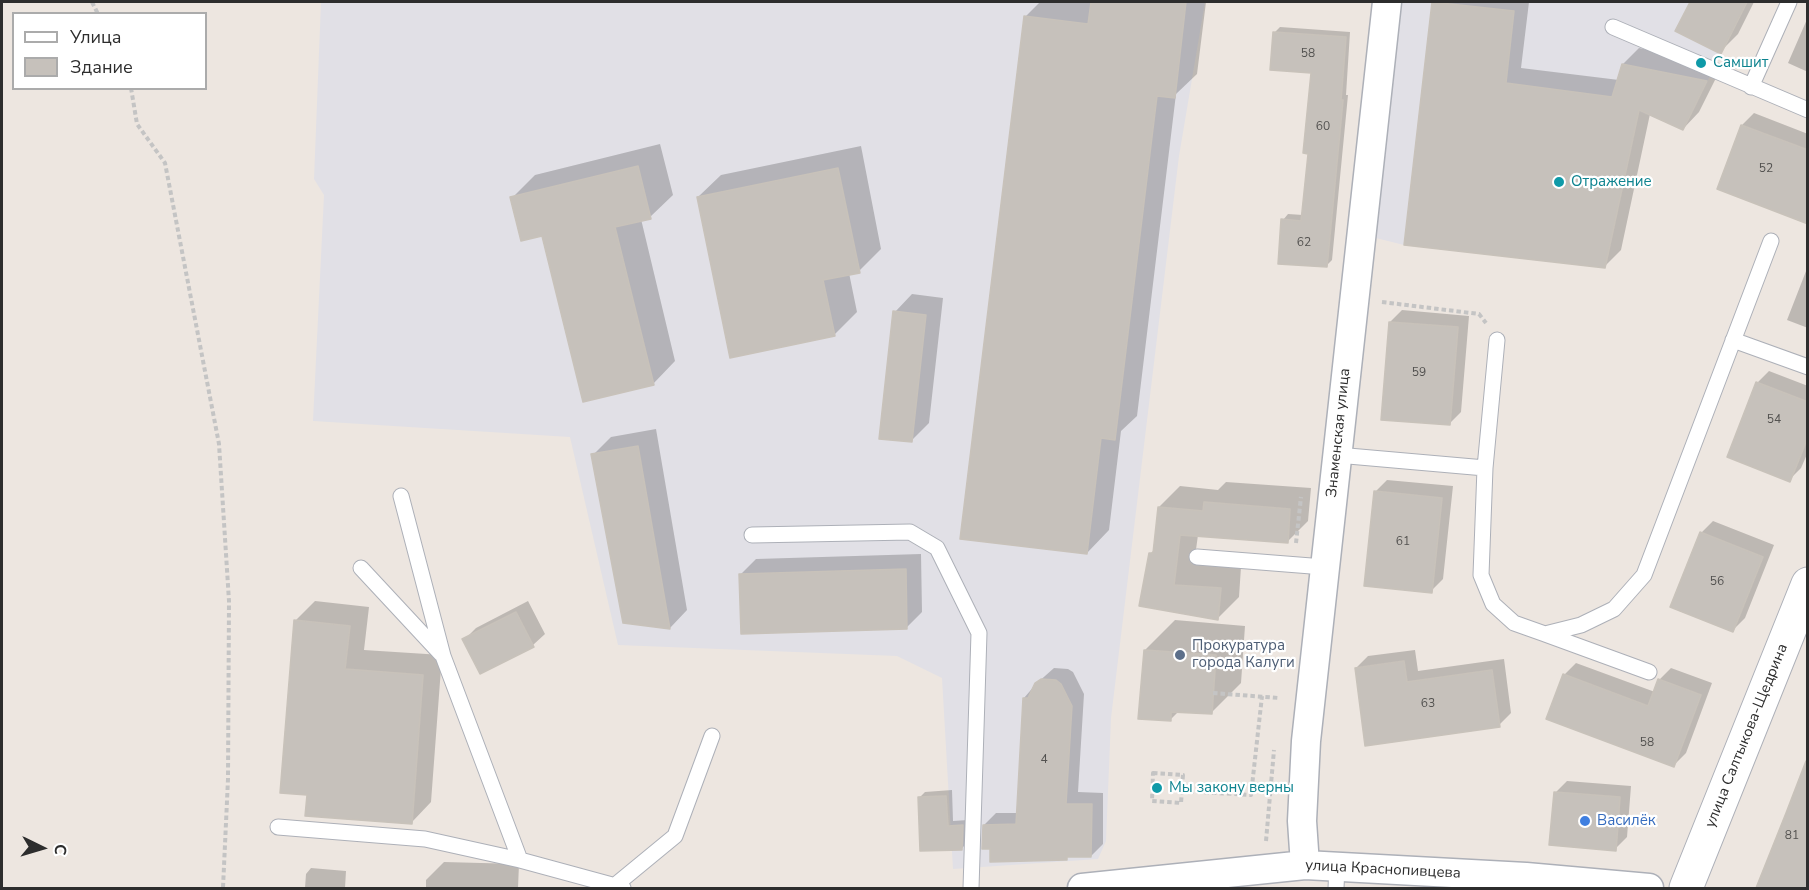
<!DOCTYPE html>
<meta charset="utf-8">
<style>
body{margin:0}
#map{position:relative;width:1809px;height:890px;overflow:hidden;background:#ede6e0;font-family:"Nunito Sans",sans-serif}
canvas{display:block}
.frame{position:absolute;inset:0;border:3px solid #2d2d2d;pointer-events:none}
.legend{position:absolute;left:12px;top:12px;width:195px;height:78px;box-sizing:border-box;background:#fff;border:2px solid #ababab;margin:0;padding:8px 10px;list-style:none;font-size:18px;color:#2d2d2d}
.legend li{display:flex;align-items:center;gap:12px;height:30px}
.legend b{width:30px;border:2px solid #ababab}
.north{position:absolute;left:12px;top:818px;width:60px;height:60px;-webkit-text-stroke:4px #fff;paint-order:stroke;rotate:95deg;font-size:16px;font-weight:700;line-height:24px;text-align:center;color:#2d2d2d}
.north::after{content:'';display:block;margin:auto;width:21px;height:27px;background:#2d2d2d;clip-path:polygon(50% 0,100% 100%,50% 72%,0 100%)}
</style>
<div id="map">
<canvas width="1809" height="890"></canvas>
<div class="frame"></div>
<ul class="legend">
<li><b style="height:8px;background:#fff"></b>Улица</li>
<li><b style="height:16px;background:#c6c1bb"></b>Здание</li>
</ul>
<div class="north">С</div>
</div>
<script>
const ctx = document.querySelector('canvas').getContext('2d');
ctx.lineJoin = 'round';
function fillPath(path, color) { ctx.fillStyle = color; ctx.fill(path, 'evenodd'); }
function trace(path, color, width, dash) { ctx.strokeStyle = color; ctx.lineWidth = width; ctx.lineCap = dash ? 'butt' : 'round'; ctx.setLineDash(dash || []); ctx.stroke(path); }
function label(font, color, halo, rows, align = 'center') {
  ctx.font = font + ' "Nunito Sans",sans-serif'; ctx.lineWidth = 4.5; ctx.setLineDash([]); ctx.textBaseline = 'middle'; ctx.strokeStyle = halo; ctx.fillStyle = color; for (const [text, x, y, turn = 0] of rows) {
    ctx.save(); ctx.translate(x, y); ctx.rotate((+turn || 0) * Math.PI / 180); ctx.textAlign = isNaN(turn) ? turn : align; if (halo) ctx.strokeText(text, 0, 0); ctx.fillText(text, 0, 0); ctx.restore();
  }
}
fillPath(new Path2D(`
 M321,2H1205L1179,156L1111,718L1106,841L1098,859L953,869L942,678L897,656L618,645L570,437L313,421L324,195L314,179Z
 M1402,2H1747L1683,130L1639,111L1605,268L1404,245L1376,238Z`), '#e1e0e6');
fillPath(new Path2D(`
 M1040,2H1206L1197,74L1176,94L1137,416L1121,431L1109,530L1087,553L1025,17Z
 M1433,2H1529L1521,68L1619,80L1623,64L1639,48L1722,66L1699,112L1683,129L1650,114L1621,250L1605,266L1406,244Z
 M1692,2H1754L1738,34L1720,52L1677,30Z
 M1808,17V72L1788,63Z
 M1280,27L1350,32L1346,95H1348L1332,260L1326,266L1283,220L1288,214L1303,215L1310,152L1313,72L1274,33Z
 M1754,113L1808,134V222L1719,188L1742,125Z
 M660,144L673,195L650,217L641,219L675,361L653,384L543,234L512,198L535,175Z
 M861,146L881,249L859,271L849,273L857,312L834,335L698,197L721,175Z
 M1808,266V328L1787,320Z
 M912,294L943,298L929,423L911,441L895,312Z
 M1402,310L1469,316L1461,412L1449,424L1390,322Z
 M1769,371L1808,386V452L1801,468L1789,480L1757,383Z
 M656,429L687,610L670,628L593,455L611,437Z
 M1387,480L1453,486L1443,579L1431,591L1375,492Z
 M1226,482L1311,488L1308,521L1287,542L1198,535L1194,564L1241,567L1239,597L1218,618L1141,605L1151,553L1155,549L1159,507L1180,486L1218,490Z
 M1713,521L1774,545L1745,618L1733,630L1701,533Z
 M921,554L922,612L907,627L741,574L756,559Z
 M315,601L369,607L364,650L442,655L431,802L412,822L308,794L295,621Z
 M528,601L545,634L533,645L464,640L476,628Z
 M1175,620L1245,626L1241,683L1211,713L1179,711L1170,720L1145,650Z
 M1415,650L1418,671L1504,659L1511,713L1499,725L1356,668L1368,656Z
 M1576,663L1655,692L1659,680L1671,668L1712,683L1686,753L1674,765L1564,675Z
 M1054,668L1068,669L1073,672L1084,694L1078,792L1103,793V844L1091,856L1069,855L1066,858L991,847L984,825L996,813H1018L1024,698L1036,684Z
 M1808,761V888H1757Z
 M1567,781L1631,786L1627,837L1615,849L1555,793Z
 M952,790L953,821L968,820V842L962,848L920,797L925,792Z
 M444,862L519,864L518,888H426V880Z
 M311,868L346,871L345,888H305L306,874Z`), '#0003');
const building = new Path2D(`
 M1091,2H1186L1175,98L1157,96L1115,440L1101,438L1087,554L960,539L1024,16L1088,24Z
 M1432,2L1514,11L1506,83L1612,97L1622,64L1707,81L1683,130L1639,110L1605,268L1404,245Z
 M1690,2H1747L1721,54L1675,31Z
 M1273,32L1346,37L1341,100H1343L1327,267L1278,264L1281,219L1301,221L1308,154L1303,153L1311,73L1270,70Z
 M1741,125L1808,150V224L1717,189Z
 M638,166L651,219L615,227L654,385L583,402L542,236L521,241L510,197Z
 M838,168L860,273L823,280L835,336L730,358L697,197Z
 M893,311L926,315L912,442L879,439Z
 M1389,322L1458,327L1450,425L1381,420Z
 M1756,382L1808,402V437L1790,482L1727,457Z
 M638,446L670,629L623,623L591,454Z
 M1374,491L1442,498L1432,593L1364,586Z
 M1204,502L1290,509L1288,543L1180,535L1174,585L1221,588L1218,620L1139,606L1149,553H1153L1158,507L1203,511Z
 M1700,532L1763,557L1733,632L1670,607Z
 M906,569L907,629L741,634L739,574Z
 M516,612L534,647L480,674L462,639Z
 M294,620L350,626L345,669L423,675L412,824L305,816L307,795L280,793Z
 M1144,650L1216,655L1212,714L1171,712V721L1138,719Z
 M1404,661L1407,682L1492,670L1500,727L1365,746L1355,668Z
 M1563,674L1648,706L1658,679L1701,695L1674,767L1546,719Z
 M1041,679L1056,680L1061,684L1072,706L1066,804H1092L1091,857H1067V860L990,862V849H982L983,825L1016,824L1023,698H1028L1035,683Z
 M1806,761L1808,888H1756L1786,813Z
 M1554,792L1620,797L1616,851L1549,845Z
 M946,796L948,826L963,825L962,850L920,851L918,797Z`);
fillPath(building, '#c6c1bb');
trace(building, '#c8c2ba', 1.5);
const lane = new Path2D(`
 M1613,27L1808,110
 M1751,87L1789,2
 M1497,340L1485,468L1481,575L1493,604L1514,623L1545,634L1581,625L1614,609L1644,575L1771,241
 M1733,340L1808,367
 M1337,455L1485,468
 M401,496L443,656L520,860L623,888
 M752,535L910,532L937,548L979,633L971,888
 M1197,557L1324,567
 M361,568L441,654
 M1545,634L1649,672
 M278,827L425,839L520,860
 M613,887L675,836L712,736
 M1336,888L1337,867`);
const street = new Path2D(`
 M1305,865L1302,821L1306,741L1387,2
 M1082,888L1305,865L1526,877L1649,888`);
const secondary = new Path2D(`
 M1686,888L1808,584`);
trace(lane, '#adb0b8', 17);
trace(street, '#adb0b8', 31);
trace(secondary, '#adb0b8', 35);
trace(new Path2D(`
 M92,2L98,14
 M131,88L137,124L165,163L219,444L229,601L228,779L223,888
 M1382,302L1479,314L1486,323
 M1296,543L1301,497
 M1213,693L1279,698
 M1153,773L1183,775L1181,803L1152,801Z
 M1182,791L1251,795L1262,696
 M1266,841L1274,750`), '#c4c4c4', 4, [4.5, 3]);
trace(lane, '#fff', 15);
trace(street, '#fff', 28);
trace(secondary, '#fff', 33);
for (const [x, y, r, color] of [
 [1701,63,6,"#0f9aa8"],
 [1559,182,6,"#0f9aa8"],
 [1180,655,6,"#5c6f8a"],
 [1157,788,6,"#0f9aa8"],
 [1585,821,6,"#3f7fe0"]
]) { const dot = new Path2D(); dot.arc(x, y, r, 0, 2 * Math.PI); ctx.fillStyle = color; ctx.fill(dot); trace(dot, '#fff', 2); }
label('12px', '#535250', null, [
 ["58",1308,54],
 ["60",1323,127],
 ["52",1766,169],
 ["62",1304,243],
 ["59",1419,373],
 ["54",1774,420],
 ["61",1403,542],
 ["56",1717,582],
 ["63",1428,704],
 ["58",1647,743],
 ["4",1044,760],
 ["81",1792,836]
]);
label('15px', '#0d838f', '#fff', [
 ["Самшит",1713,63],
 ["Отражение",1571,182],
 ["Мы закону верны",1169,788]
], 'left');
label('15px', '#2d2d2d', '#fff', [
 ["Знаменская улица",1339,433,-84],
 ["улица Салтыкова-Щедрина",1747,736,-68],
 ["улица Краснопивцева",1383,870,3]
]);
label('15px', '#4e5e75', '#fff', [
 ["Прокуратура",1192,646],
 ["города Калуги",1192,663]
], 'left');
label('15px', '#366cbe', '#fff', [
 ["Василёк",1597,821]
], 'left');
</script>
